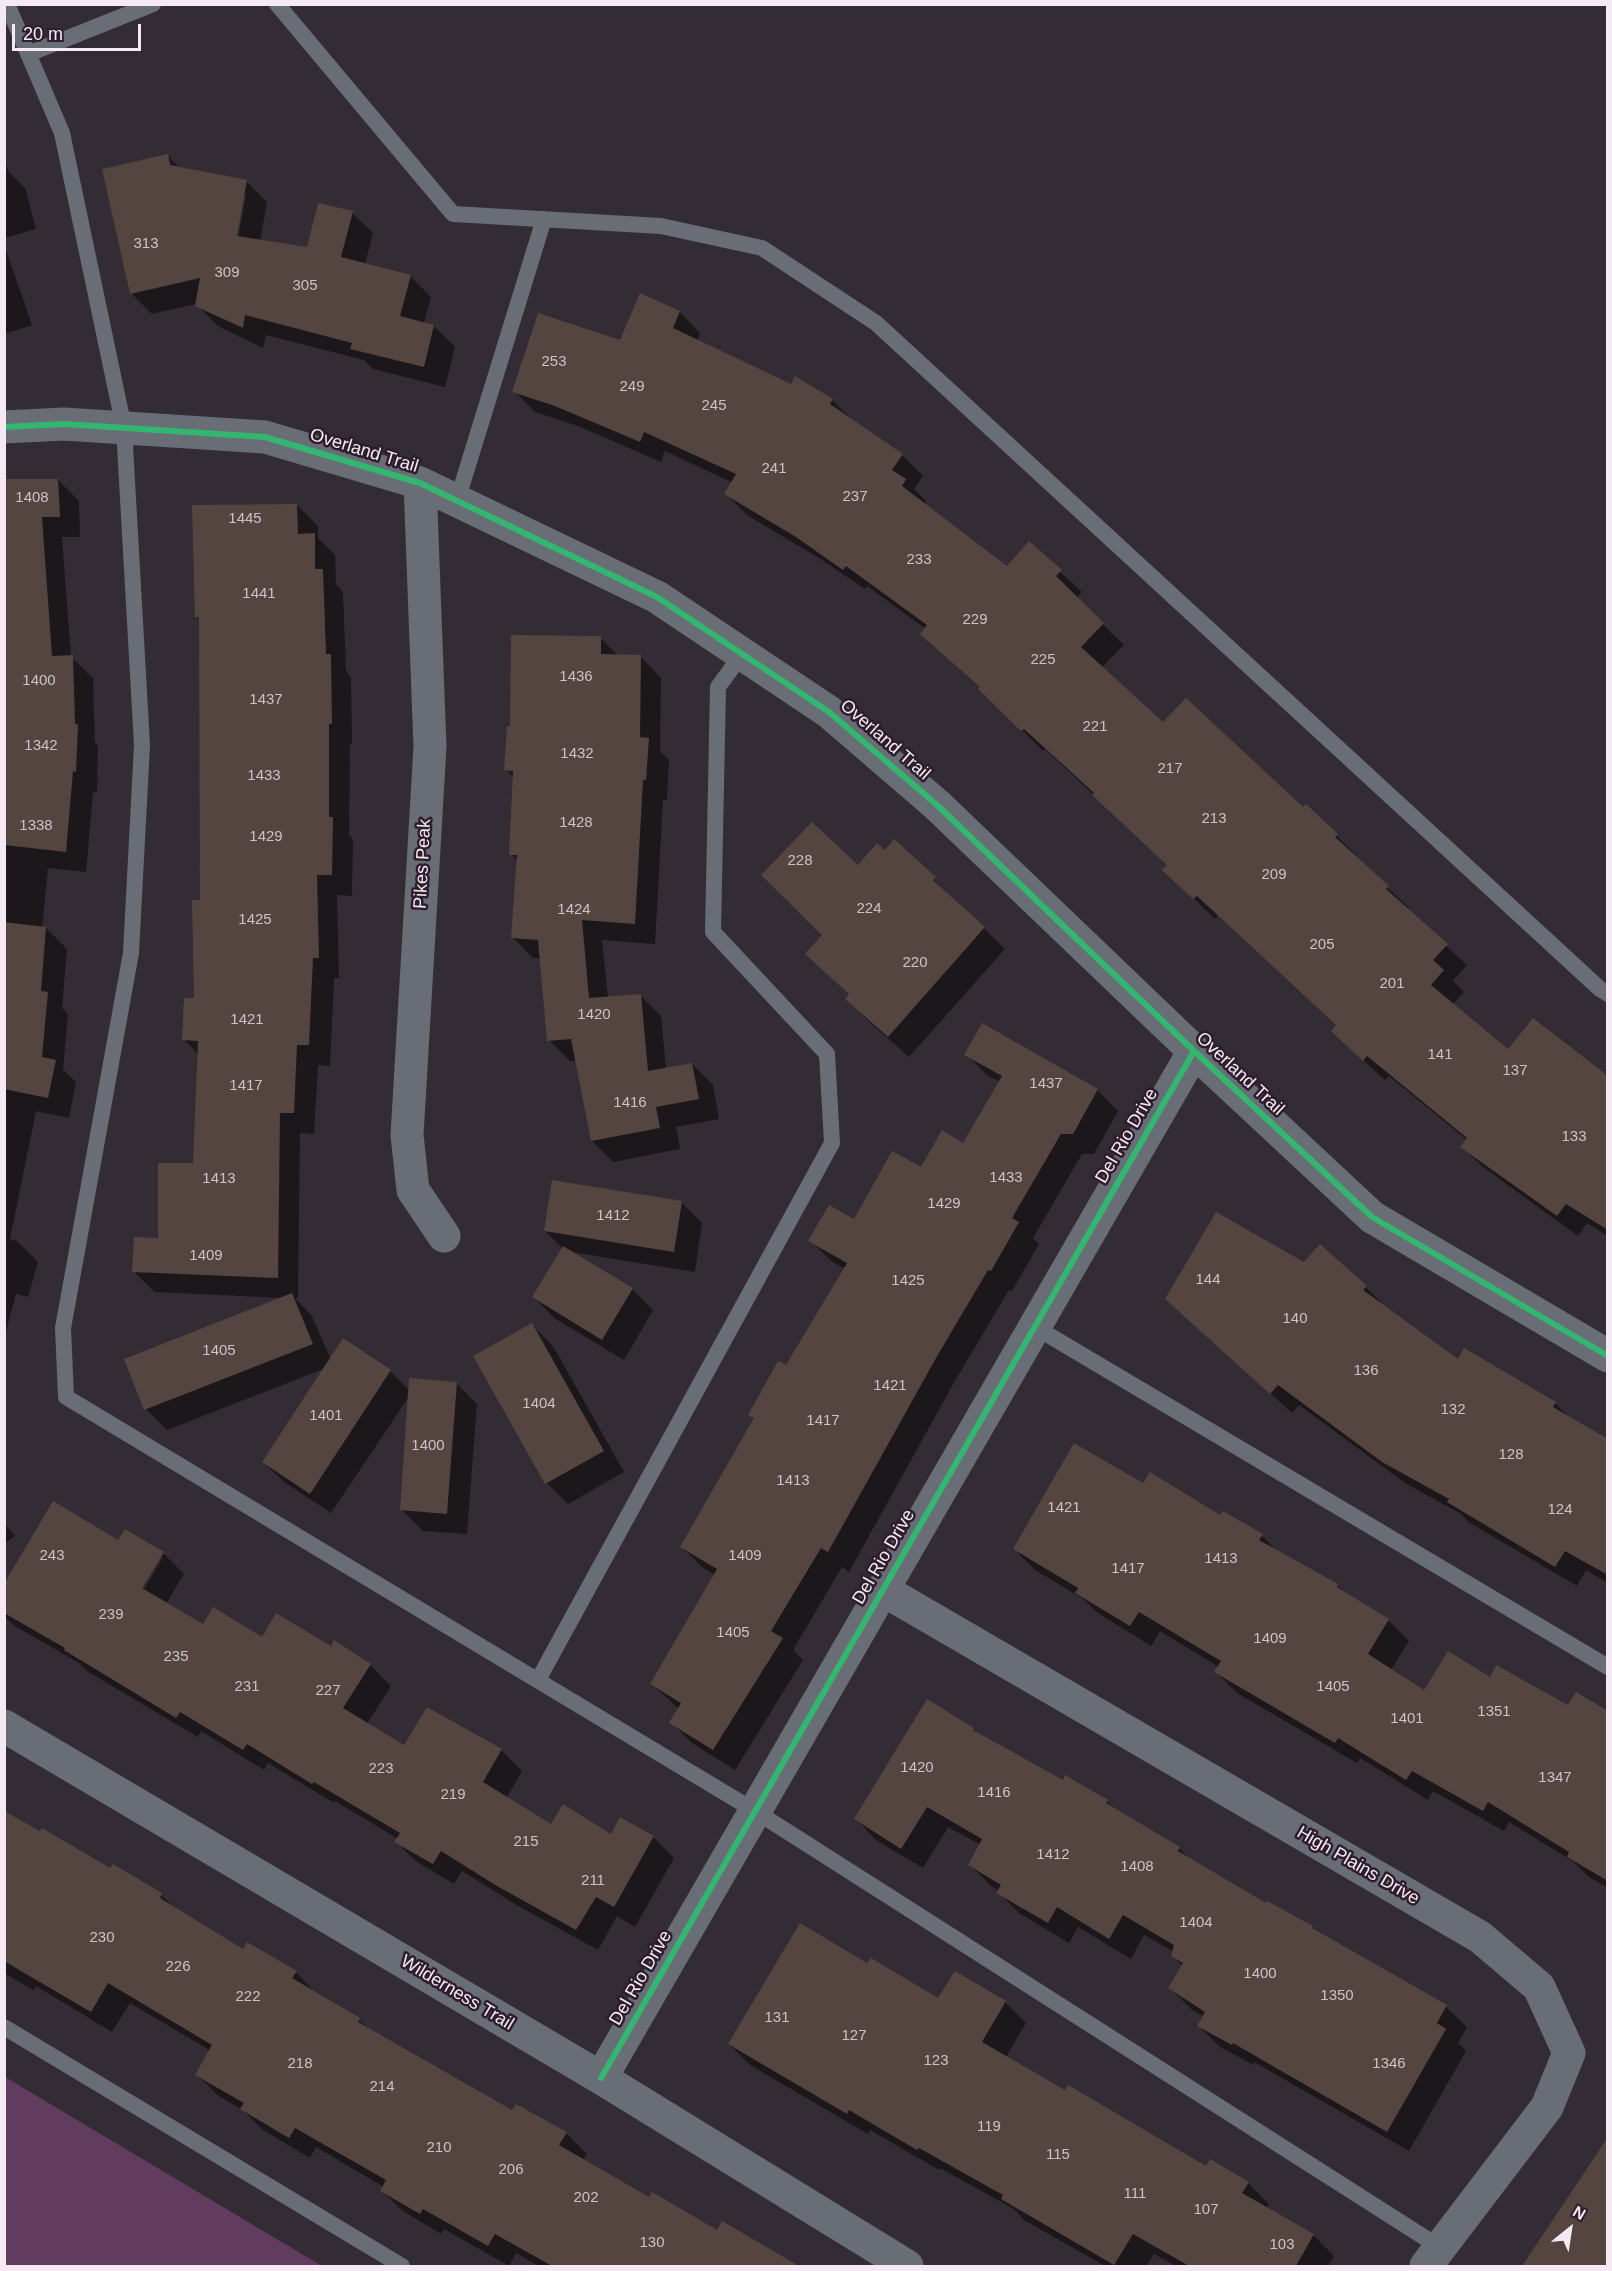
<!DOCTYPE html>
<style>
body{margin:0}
#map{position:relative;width:1612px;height:2271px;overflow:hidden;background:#342c34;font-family:Arial,sans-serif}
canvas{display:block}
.frame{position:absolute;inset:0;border:6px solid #f5eaf4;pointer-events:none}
.north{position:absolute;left:1540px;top:2199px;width:60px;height:60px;-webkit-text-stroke:4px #2e1e2d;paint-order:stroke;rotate:30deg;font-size:16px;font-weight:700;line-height:24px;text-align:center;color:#f5eaf4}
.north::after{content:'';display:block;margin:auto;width:21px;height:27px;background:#f5eaf4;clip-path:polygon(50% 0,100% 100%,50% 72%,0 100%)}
.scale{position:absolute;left:12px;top:24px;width:129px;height:27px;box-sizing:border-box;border:3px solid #f5eaf4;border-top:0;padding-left:8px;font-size:18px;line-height:21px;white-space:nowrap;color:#f5eaf4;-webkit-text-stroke:4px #2e1e2d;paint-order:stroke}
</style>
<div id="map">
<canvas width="1612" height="2271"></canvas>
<div class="frame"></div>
<div class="north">N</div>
<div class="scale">20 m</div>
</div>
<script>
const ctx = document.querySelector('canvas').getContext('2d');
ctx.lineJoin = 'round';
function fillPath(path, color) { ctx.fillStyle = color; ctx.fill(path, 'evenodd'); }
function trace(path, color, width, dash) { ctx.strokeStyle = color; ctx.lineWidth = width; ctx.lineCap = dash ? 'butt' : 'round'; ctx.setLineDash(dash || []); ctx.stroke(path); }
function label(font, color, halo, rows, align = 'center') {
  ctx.font = font + ' Arial,sans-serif'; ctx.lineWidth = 5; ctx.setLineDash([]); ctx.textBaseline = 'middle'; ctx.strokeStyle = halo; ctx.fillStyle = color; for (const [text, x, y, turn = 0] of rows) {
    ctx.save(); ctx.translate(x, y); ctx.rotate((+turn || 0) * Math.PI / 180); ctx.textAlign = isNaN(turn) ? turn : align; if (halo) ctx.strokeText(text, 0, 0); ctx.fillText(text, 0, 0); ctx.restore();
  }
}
fillPath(new Path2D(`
 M5,2077L322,2266H5Z`), '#613c5f');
fillPath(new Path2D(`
 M168,156L180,168L246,181L267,202L260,241L308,249L352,213L373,233L365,265L410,276L431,297L424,323L434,326L455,347L445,387L373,369L364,360L266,335L263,348L218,326L196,304L152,314L131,293ZM243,195H246L237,244L234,243Z
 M4,158L8,171L25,188L36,229L4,238Z
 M4,244L32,325L4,334Z
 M641,295L680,312L700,333L697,341L791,386L832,400L853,421L902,455L923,476L914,489L926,501L924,505L1008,568L1029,543L1082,592L1076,598L1124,645L1101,668L1163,724L1303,809L1306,806L1357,856L1356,858L1409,908L1407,910L1467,965L1453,981L1464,992L1452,1005L1508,1051L1608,1078V1236L1587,1223L1578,1236L1483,1167L1462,1147L1467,1140L1389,1076L1385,1080L1354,1052L1337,1026L1218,915L1215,919L1185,890L1168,865L1045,749L1043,751L981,688L922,634L926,629L867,586L865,589L819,558L747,515L726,494L733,483L665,451L661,462L578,426L535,412L514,391L621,342Z
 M58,480L79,501L80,537H62L71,657L93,678L95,743L98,746L97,792H93L86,872L48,868L42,928H46L67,949L62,1008L68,1014L63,1070L76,1082L69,1118L36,1111L10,1239L17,1241L38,1262L28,1297L16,1294L4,1339V481Z
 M297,505L318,526V538L335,555L336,584L343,592L346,671L351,677L352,744H350L349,835L353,839L352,896L337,895L339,978H334L330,1066L318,1065L314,1134L300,1133L298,1298H295L312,1316L331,1360L344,1340L390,1371L410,1391L456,1383L477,1404L467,1534L423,1531L402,1510L410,1395L331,1513L284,1482L263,1462L326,1368L167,1430L146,1409L283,1298L155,1292L134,1272L159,1240L194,1165L199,1055L184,1039L196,1000L201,901V621L197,617Z
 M600,638L619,656L641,657L661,678L660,751L669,760L667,800H663L655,944L602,940L608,998L640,995L661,1016L666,1069L692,1064L713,1085L719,1119L676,1127L680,1149L613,1162L592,1141L577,1061H570L549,1040L542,959L533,958L512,937L518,861L511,854L514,778L506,769Z
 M894,841L1005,949L909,1057L867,1020L847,999L850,995L807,954L824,935L858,867L885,852Z
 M982,1025L1097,1090L1118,1111L1094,1154H1082L1033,1238L1039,1244L1012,1291L1009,1290L956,1379L849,1572L842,1567L793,1650L803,1660L735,1770L692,1743L671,1722L679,1709L652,1684L715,1575L702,1567L681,1546L755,1419L750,1414L787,1367L845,1269L831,1261L810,1240L855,1221L921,1169L964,1145L1000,1082L987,1075L966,1054Z
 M681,1202L702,1223L695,1272L571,1252L632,1289L653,1310L624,1360L554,1318L534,1297L563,1249L545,1231Z
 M1304,1264L1366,1287L1386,1308L1458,1361L1555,1403L1570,1418L1608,1441V1583L1586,1570L1577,1586L1470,1523L1461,1514L1405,1483L1299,1405L1292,1413L1167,1299Z
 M532,1325L553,1346L624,1472L568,1504L547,1483L475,1357Z
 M1144,1485L1262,1536L1278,1552L1337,1585L1347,1594L1388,1620L1409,1641L1391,1670L1425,1692L1490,1679L1569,1707L1608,1712V1888L1589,1877L1574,1862L1509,1822L1504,1831L1433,1791L1428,1800L1360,1758L1357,1763L1237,1693L1216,1672L1219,1667L1160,1631L1151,1646L1098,1613L1082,1598L1035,1570L1014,1549Z
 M4,1523L15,1536L4,1544Z
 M119,1542L163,1553L184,1574L166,1604L204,1626L263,1639L331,1648L370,1665L391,1686L367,1724L405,1747L427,1709L501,1750L522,1771L506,1799L551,1826L612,1836L653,1837L674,1858L635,1927L617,1916L598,1950L520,1907L462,1871L454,1884L417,1862L396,1842L398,1839L335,1801L334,1803L268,1763L264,1770L201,1731L198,1737L87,1671L79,1663L15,1626L4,1616V1587ZM159,1557H163L140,1596L137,1594Z
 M973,1729L980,1735L1063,1782L1107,1802L1116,1811L1179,1848L1191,1860L1266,1905L1312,1927L1318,1933L1446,2007L1467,2027L1458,2043L1466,2051L1409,2151L1254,2062L1253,2065L1220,2047L1199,2026L1204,2017L1191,2009L1170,1988L1183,1966L1173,1956L1174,1952L1144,1935L1131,1959L1078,1927L1069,1943L1019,1913L998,1892L999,1891L991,1886L970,1865L981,1845L948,1827L923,1868L876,1840L856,1819Z
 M4,1812L161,1895L177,1910L243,1951L296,1972L316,1994L359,2020L370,2030L513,2112L566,2133L587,2154L583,2160L650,2199L717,2232L773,2253L787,2266H539L516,2253L509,2266L444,2229L441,2234L403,2211L382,2191L384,2187L316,2147L310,2158L263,2130L243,2110L217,2095L197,2074L211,2051L130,2003L112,2032L36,1986L33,1990L4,1973Z
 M868,1965L939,2000L955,1973L1005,2002L1026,2023L1006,2057L1207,2168L1248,2183L1269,2204L1266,2208L1313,2235L1334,2256L1328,2266H1176L1154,2254L1146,2266H1105L1024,2220L1014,2209L940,2168L939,2170L870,2130L868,2134L750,2065L729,2044Z
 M1590,2167L1608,2175V2266H1522Z`), '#0007');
fillPath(new Path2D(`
 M168,154L170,165L247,180L237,236L307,247L318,203L353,211L341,257L411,275L400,316L434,325L424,367L350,349L352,343L245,315L243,328L195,306L200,278L130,294L102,169Z
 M640,293L680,311L673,328L791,384L795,376L833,399L830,404L903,454L892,470L906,479L902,486L1007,566L1029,541L1062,570L1056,576L1104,623L1081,647L1163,722L1186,698L1303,807L1306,804L1338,834L1335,837L1389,886L1386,889L1448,944L1433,960L1444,970L1431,985L1508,1049L1533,1018L1608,1076V1230L1566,1204L1557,1216L1460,1147L1467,1138L1367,1056L1363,1061L1331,1031L1336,1025L1197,896L1193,899L1162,870L1167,865L1092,795L1094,793L1024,729L1021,731L978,689L980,687L920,634L927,625L846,566L843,570L796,537L724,494L736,474L644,432L640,442L555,406L512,392L538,313L620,340Z
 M4,479H58L60,517H42L52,656L73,655L75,724H78L76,772L73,771L66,852L4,845Z
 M297,504L298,534L315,533V569H323L326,654H331L332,724H329V817H333L332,875H317L319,958H313L309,1045H297L294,1113H280L278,1278L132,1272L134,1237L158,1238V1163H193L198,1041L182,1040L184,998H194L192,900H200L199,617H195L192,505Z
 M511,635L601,636V654L641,655L640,737L649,738L646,780H643L635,924L582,920L589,998L641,994L648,1071L692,1063L699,1099L656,1107L660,1128L591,1141L571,1039L547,1041L538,940L511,938L517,855H509L513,771L504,770L507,726H510Z
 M812,822L858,865L877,843L885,850L894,839L936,877L933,880L985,927L888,1037L845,999L849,994L805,954L822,935L761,875Z
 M4,922L46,927L41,991L48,992L42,1057L56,1060L48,1098L4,1089Z
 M982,1023L1098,1089L1073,1134H1061L1012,1218L1019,1222L991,1271L988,1270L936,1358L828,1552L821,1548L771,1631L783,1638L713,1750L669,1723L681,1703L650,1684L717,1569L680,1547L754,1418L748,1415L778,1361L786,1365L847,1263L808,1241L829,1205L854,1219L892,1151L921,1167L942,1130L963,1143L1002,1076L964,1055Z
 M552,1180L682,1201L674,1252L544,1231Z
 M1216,1212L1304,1262L1320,1244L1367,1286L1363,1290L1458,1359L1464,1348L1556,1402L1553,1407L1608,1439V1575L1565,1551L1555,1567L1447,1502L1449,1499L1382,1462L1278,1385L1270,1394L1165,1299Z
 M563,1246L633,1288L602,1340L532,1297Z
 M292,1293L313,1344L144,1410L124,1359Z
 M532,1323L604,1451L545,1484L473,1356Z
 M343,1338L391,1370L310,1494L262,1462Z
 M409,1378L457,1382L447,1514L400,1510Z
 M1074,1443L1143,1483L1150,1472L1220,1515L1223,1511L1263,1534L1259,1540L1338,1584L1337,1587L1389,1619L1368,1654L1424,1690L1448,1651L1490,1677L1496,1665L1568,1705L1576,1692L1608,1711V1881L1567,1857L1569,1852L1488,1802L1483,1811L1412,1771L1406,1780L1338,1738L1335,1743L1214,1672L1221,1661L1139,1612L1130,1626L1075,1593L1078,1588L1013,1549Z
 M53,1501L118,1540L125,1529L164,1552L142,1588L203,1624L213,1607L262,1637L276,1613L331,1646L334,1640L371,1664L343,1708L404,1745L427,1707L502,1749L483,1782L551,1824L563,1804L611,1834L620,1817L654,1836L614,1907L596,1897L576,1930L497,1886L441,1851L433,1864L394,1842L400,1833L314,1782L312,1784L247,1744L243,1750L180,1712L176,1718L64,1650L65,1648L4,1613V1584Z
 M927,1699L974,1728L973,1730L1063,1780L1065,1775L1108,1800L1106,1803L1180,1847L1178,1851L1266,1903L1267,1901L1313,1926L1312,1928L1447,2005L1437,2023L1446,2029L1387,2132L1233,2043L1232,2045L1197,2026L1205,2012L1168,1988L1183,1963L1171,1956L1174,1945L1123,1915L1109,1939L1057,1907L1048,1923L996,1893L1001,1885L968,1865L982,1839L927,1807L901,1849L854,1819Z
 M4,1811L40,1831L42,1828L110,1868L113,1864L162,1893L160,1898L243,1949L247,1942L297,1971L292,1978L360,2018L358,2022L512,2110L516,2104L567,2132L559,2145L649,2197L652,2192L717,2230L722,2221L799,2266H552L495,2234L488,2246L423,2209L420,2214L380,2191L386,2180L295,2128L289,2138L240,2109L244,2103L195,2075L212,2045L108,1983L91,2012L4,1961Z
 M800,1923L867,1963L871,1958L938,1998L955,1971L1006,2001L982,2042L1065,2090L1068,2085L1206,2166L1210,2159L1249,2182L1242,2193L1314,2234L1296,2266H1189L1133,2234L1114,2265L1001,2199L1003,2195L919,2148L917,2150L849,2110L847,2114L728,2044Z
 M1608,2137V2266H1522Z`), '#544540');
trace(new Path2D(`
 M7,4L62,133L124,428L142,745L131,953L63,1328L66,1397L755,1811L1441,2248
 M277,4L453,214L661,226L762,248L876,323L1600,989L1608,994
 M28,54L153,4
 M457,501L544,219
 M1035,1327L1608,1667
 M538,1680L832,1143L827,1054L713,932L718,687L743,653
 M4,2027L402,2266`), '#696d75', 16);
trace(new Path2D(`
 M4,427L64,424L265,437L420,483L657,597L829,712L937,805L1194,1051L1372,1217L1608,1356
 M420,483L430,747L407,1135L413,1190L444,1236
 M883,1590L1480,1937L1539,1987L1569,2053L1547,2107L1426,2266
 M4,1726L601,2078L907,2266
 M601,2078L1194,1051`), '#696d75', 33);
trace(new Path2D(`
 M4,427L64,424L265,437L420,483L657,597L829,712L937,805L1194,1051L1372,1217L1608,1356
 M601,2078L1194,1051`), '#33b770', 6);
label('15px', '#cdc1c7', null, [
 ["313",146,244],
 ["309",227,273],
 ["305",305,286],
 ["253",554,362],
 ["249",632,387],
 ["245",714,406],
 ["241",774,469],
 ["237",855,497],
 ["1408",32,498],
 ["1445",245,519],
 ["233",919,560],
 ["1441",259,594],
 ["229",975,620],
 ["225",1043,660],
 ["1436",576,677],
 ["1400",39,681],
 ["1437",266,700],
 ["221",1095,727],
 ["1342",41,746],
 ["1432",577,754],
 ["217",1170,769],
 ["1433",264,776],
 ["213",1214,819],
 ["1428",576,823],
 ["1338",36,826],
 ["1429",266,837],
 ["228",800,861],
 ["209",1274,875],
 ["224",869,909],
 ["1424",574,910],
 ["1425",255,920],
 ["205",1322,945],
 ["220",915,963],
 ["201",1392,984],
 ["1420",594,1015],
 ["1421",247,1020],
 ["141",1440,1055],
 ["137",1515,1071],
 ["1437",1046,1084],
 ["1417",246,1086],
 ["1416",630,1103],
 ["133",1574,1137],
 ["1433",1006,1178],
 ["1413",219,1179],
 ["1429",944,1204],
 ["1412",613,1216],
 ["1409",206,1256],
 ["144",1208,1280],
 ["1425",908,1281],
 ["140",1295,1319],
 ["1405",219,1351],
 ["136",1366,1371],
 ["1421",890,1386],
 ["1404",539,1404],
 ["132",1453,1410],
 ["1401",326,1416],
 ["1417",823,1421],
 ["1400",428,1446],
 ["128",1511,1455],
 ["1413",793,1481],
 ["1421",1064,1508],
 ["124",1560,1510],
 ["243",52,1556],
 ["1409",745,1556],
 ["1413",1221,1559],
 ["1417",1128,1569],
 ["239",111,1615],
 ["1405",733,1633],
 ["1409",1270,1639],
 ["235",176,1657],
 ["231",247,1687],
 ["1405",1333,1687],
 ["227",328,1691],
 ["1351",1494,1712],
 ["1401",1407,1719],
 ["1420",917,1768],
 ["223",381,1769],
 ["1347",1555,1778],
 ["1416",994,1793],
 ["219",453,1795],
 ["215",526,1842],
 ["1412",1053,1855],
 ["1408",1137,1867],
 ["211",593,1881],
 ["1404",1196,1923],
 ["230",102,1938],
 ["226",178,1967],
 ["1400",1260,1974],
 ["1350",1337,1996],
 ["222",248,1997],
 ["131",777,2018],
 ["127",854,2036],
 ["123",936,2061],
 ["218",300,2064],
 ["1346",1389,2064],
 ["214",382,2087],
 ["119",989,2127],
 ["210",439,2148],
 ["115",1058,2155],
 ["206",511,2170],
 ["111",1135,2194],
 ["202",586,2198],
 ["107",1206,2210],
 ["130",652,2243],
 ["103",1282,2245]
]);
label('18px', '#f5eaf4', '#2e1e2d', [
 ["Overland Trail",364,451,17],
 ["Overland Trail",885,740,41],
 ["Pikes Peak",423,864,-87],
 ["Overland Trail",1240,1074,43],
 ["Del Rio Drive",1127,1136,-60],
 ["Del Rio Drive",884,1557,-60],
 ["High Plains Drive",1358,1866,30],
 ["Del Rio Drive",641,1978,-60],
 ["Wilderness Trail",457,1993,31]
]);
</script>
